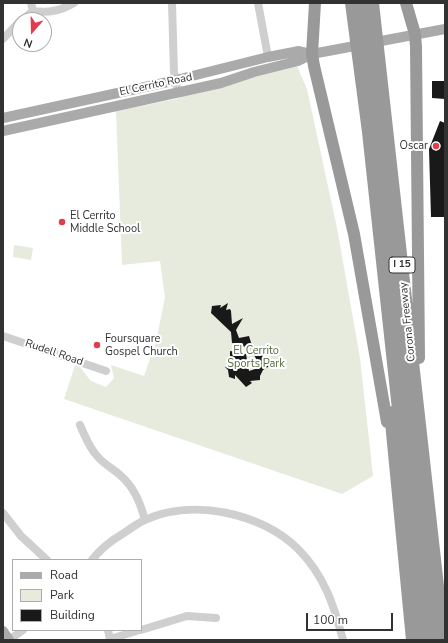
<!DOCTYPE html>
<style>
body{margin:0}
#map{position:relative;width:448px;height:643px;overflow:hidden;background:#fff;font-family:"Nunito Sans",sans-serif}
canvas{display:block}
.frame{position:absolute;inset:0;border:4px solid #323232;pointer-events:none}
.legend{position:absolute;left:12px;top:559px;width:130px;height:72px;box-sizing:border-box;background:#fff;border:1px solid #adadad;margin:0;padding:5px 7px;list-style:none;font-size:12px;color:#323232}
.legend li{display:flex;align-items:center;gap:8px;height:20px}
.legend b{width:20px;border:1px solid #adadad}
.north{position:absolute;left:12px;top:12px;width:40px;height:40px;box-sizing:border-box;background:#fff;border:1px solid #adadad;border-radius:50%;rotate:200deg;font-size:11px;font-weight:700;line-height:16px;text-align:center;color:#323232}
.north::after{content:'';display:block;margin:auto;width:14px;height:18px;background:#e13d51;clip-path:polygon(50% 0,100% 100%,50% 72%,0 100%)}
.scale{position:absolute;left:306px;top:613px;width:87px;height:18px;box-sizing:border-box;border:2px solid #323232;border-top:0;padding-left:5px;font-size:12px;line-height:14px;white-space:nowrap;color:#323232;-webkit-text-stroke:3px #fff;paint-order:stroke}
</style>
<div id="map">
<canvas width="448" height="643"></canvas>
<div class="frame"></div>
<ul class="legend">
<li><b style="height:5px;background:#aaa"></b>Road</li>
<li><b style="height:11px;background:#e6ebde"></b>Park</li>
<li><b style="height:11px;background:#191919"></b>Building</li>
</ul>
<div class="north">N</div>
<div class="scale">100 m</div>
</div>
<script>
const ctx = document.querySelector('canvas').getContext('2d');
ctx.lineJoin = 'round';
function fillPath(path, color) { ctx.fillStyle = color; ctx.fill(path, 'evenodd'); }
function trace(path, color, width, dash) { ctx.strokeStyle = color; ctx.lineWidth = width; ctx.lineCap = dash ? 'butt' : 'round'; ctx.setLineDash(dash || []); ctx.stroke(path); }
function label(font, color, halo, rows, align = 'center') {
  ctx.font = font + ' "Nunito Sans",sans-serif'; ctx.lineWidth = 4; ctx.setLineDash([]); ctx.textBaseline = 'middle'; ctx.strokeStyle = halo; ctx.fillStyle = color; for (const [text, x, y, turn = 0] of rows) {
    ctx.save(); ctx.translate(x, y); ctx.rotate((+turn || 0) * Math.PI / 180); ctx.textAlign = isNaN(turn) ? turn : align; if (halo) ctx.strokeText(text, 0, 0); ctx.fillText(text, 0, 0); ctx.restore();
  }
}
fillPath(new Path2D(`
 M297,66L307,89L337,228L360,358L373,476L342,494L64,399L76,362L91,381L106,387L114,378L111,365L144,376L156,342L165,297L160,261L122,265L116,111L176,99L218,81Z
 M14,245L33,248L31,260L13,257Z`), '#e6ebde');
fillPath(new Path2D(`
 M432,81H445V99L432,98Z
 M440,121L445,123V217H431L429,149Z
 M228,303L226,310L230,309L231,311L232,324L243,318L236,330L239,338L249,336L253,349L232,343L231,332L211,313L212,306L221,305L220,308Z
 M230,351L246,354L249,371L258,368L259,364L254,355L259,356V353L264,355L262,364L278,361L263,370L260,376V380L250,381L252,383L246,387L235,375V379L229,377L228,370L225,367L230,365Z`), '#191919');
trace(new Path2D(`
 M31,3L33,11
 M172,3L174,72L178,93
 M258,3L268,57
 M22,20L33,11C49,13 60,11 74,3
 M3,39L20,21
 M3,336L106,371
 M80,425C85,436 89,448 98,457C104,464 113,469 120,475C134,487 140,502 145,520
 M3,513L21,536L47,560
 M92,560C101,548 112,540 124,533C131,528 138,523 145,520C192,498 262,513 298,549C324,575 334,605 343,640
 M108,630L110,640
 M141,630L187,616L216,618
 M110,639L140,630
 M9,640L23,630`), '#cfcfcf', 8);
trace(new Path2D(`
 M3,118L168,82L268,57L299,51L312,54
 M3,131L221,83L254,72L298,61L312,54L445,29
 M3,631L9,640`), '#aaa', 10);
trace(new Path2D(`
 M315,3L312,54L314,66L354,234L387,422
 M351,3L368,132L423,640
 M363,3L434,640
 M373,3L444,640
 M406,3L415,34L416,47L419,358
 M390,412L412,640`), '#999', 12);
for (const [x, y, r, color] of [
 [436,146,4,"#e13d51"],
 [62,222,4,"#e13d51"],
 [97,345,4,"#e13d51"]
]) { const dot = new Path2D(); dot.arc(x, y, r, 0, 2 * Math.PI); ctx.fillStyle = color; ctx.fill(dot); trace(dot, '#fff', 1.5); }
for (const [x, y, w] of [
 [402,265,26]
]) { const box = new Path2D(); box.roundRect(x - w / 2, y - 8, w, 16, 3); ctx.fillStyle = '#fff'; ctx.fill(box); trace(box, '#323232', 1); }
label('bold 10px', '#323232', null, [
 ["I 15",402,265]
]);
label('11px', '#323232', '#fff', [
 ["El Cerrito Road",156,85,-12],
 ["Corona Freeway",408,322,-96],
 ["Rudell Road",54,353,19]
]);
label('11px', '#323232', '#fff', [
 ["Oscar",428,146,"right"],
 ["El Cerrito",70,216],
 ["Middle School",70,229],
 ["Foursquare",105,339],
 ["Gospel Church",105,352]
], 'left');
label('11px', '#586e40', '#fff', [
 ["El Cerrito",256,351],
 ["Sports Park",256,364]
]);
</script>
